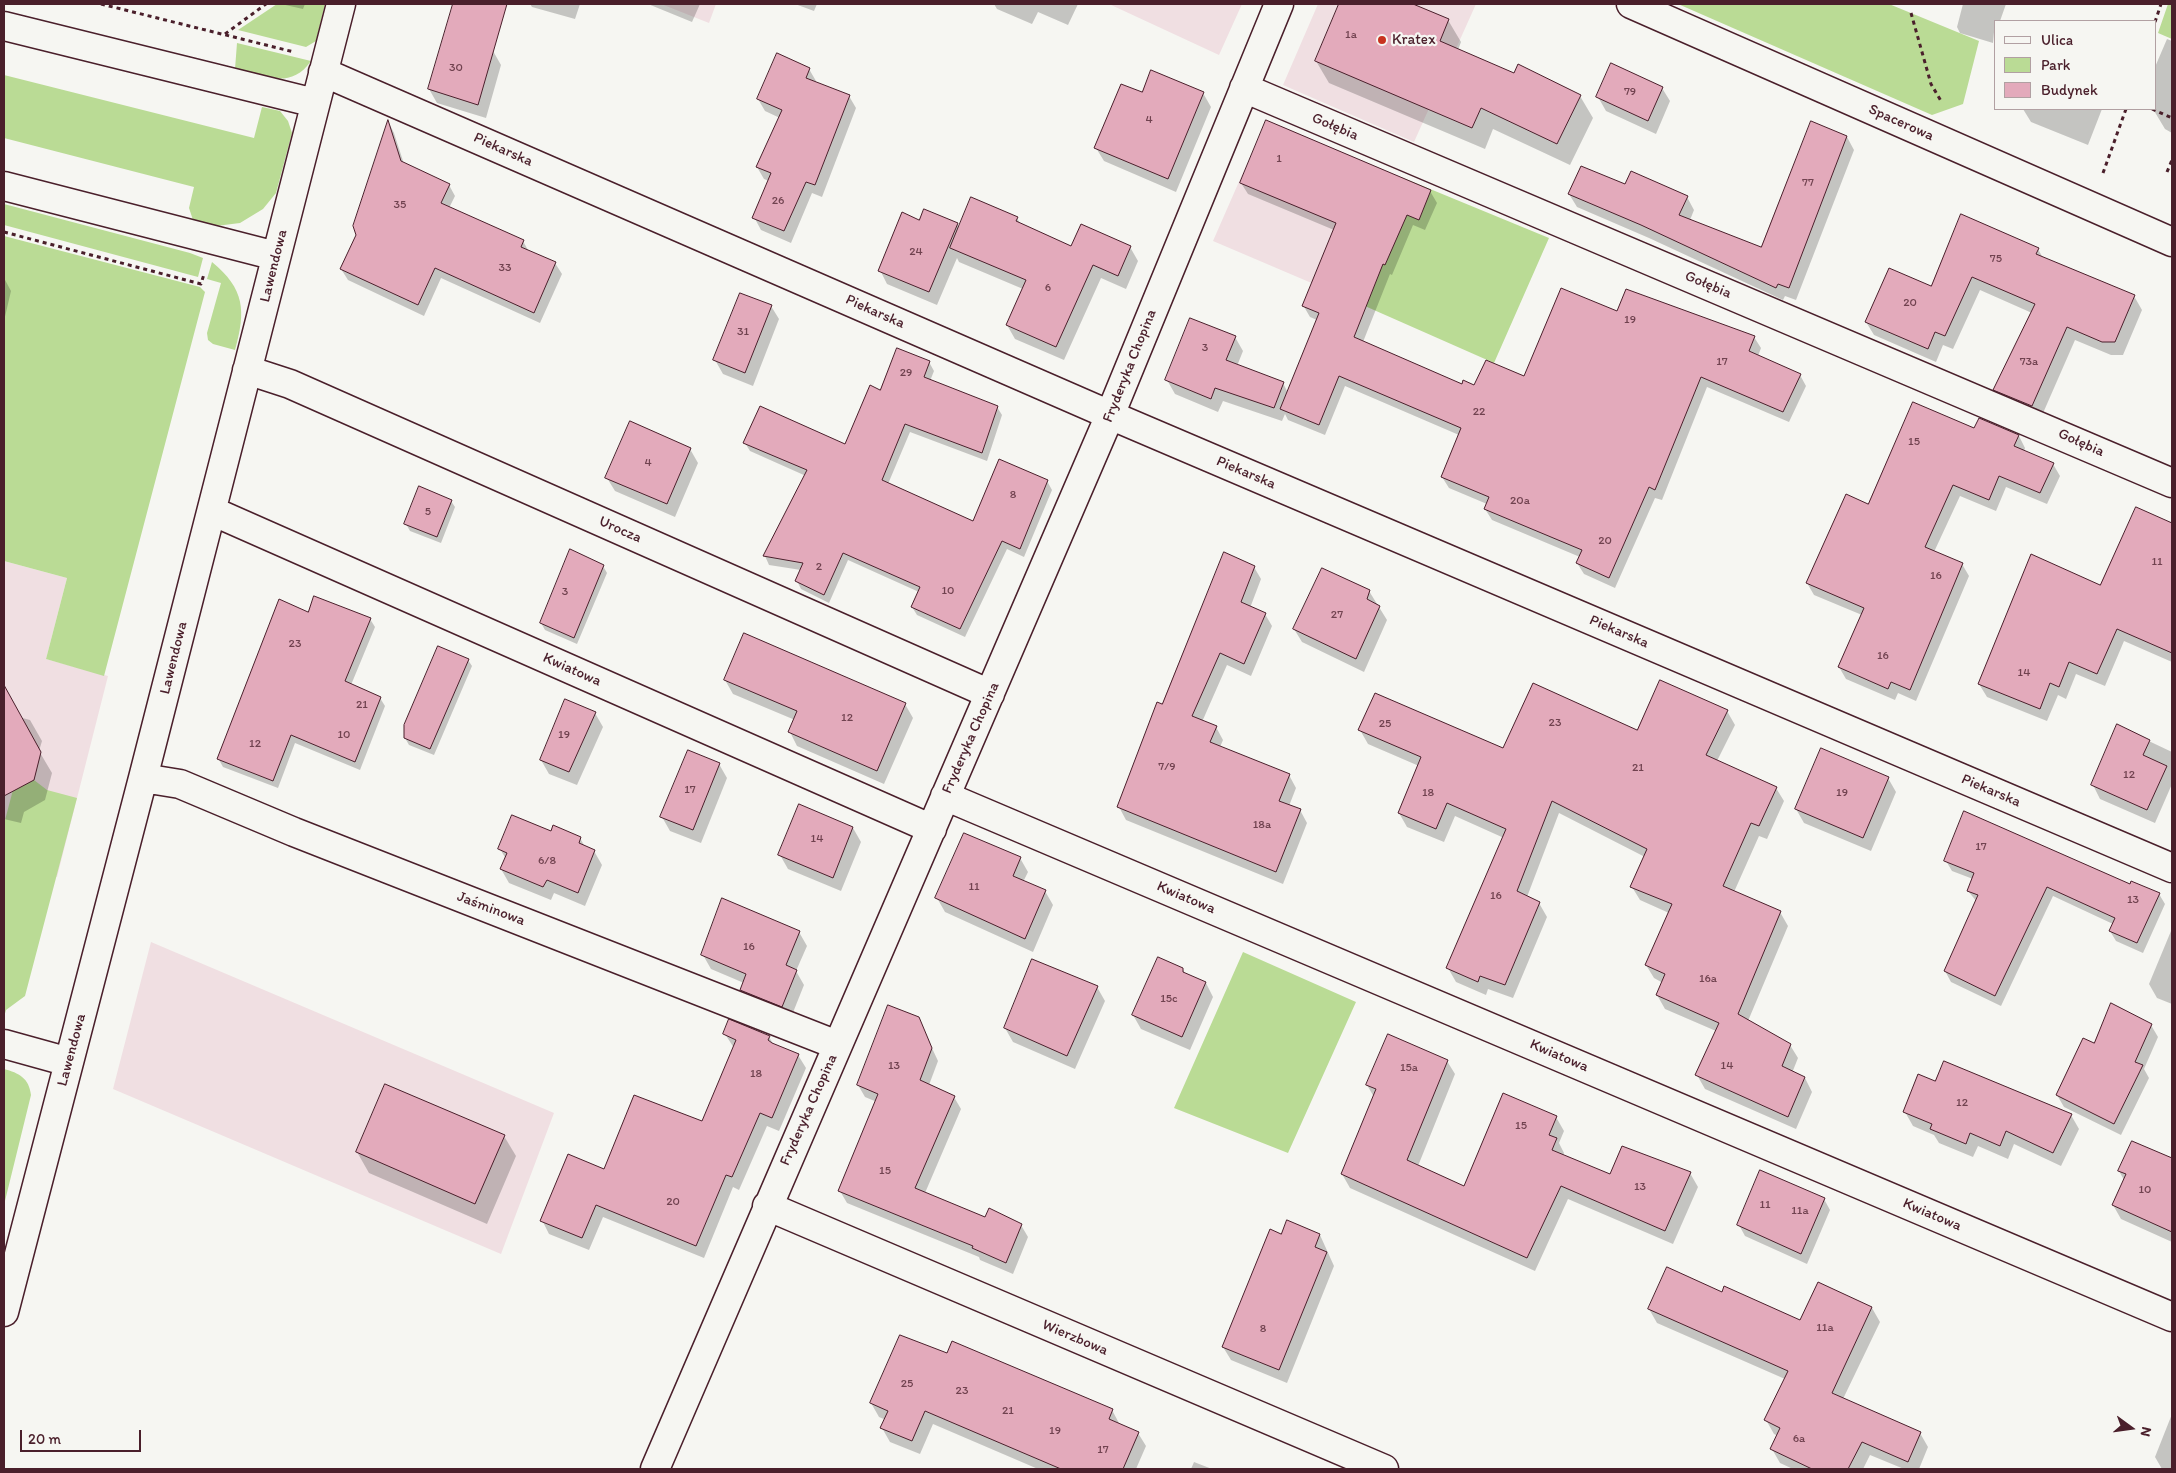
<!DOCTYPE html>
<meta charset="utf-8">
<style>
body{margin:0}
#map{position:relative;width:2176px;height:1473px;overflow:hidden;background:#f6f6f2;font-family:Itim,sans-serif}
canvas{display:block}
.frame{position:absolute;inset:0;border:5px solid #4a1f2b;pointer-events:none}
.legend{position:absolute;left:1994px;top:20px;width:162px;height:90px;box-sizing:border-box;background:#f6f6f2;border:1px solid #b1a0a2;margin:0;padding:6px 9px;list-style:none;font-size:15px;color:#4a1f2b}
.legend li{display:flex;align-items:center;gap:10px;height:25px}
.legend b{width:25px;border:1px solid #b1a0a2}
.north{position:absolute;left:2106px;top:1403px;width:50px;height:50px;-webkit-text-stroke:4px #f6f6f2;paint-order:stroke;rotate:104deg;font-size:14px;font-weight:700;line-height:20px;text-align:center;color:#4a1f2b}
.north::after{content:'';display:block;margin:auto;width:18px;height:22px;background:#4a1f2b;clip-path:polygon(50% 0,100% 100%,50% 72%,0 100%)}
.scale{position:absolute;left:20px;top:1430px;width:121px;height:22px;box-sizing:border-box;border:2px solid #4a1f2b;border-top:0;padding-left:6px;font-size:15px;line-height:18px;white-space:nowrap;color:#4a1f2b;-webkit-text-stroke:4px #f6f6f2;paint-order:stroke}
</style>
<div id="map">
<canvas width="2176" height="1473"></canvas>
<div class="frame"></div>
<ul class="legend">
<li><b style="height:6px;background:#f6f6f2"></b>Ulica</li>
<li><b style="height:14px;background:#badb95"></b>Park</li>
<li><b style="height:14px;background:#e3aabb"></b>Budynek</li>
</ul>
<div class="north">N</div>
<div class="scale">20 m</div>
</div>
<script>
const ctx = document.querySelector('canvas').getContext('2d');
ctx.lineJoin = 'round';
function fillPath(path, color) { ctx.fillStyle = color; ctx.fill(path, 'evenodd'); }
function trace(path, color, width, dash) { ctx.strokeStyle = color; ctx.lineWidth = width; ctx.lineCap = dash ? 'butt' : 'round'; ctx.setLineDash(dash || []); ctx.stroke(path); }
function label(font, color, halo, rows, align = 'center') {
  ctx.font = font + ' Itim,sans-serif'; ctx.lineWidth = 4.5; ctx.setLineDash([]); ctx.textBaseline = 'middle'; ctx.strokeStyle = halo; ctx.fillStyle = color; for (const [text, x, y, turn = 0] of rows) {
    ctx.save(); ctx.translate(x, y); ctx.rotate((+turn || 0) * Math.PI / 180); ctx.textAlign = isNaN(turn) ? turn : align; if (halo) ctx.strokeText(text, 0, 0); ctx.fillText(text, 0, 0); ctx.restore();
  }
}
fillPath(new Path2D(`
 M661,4H716L709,23Z
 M1109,4H1242L1219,55Z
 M1318,4H1476L1414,142L1283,85Z
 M1266,120L1401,177L1349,299L1213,241Z
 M4,561L67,578L46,659L108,676L57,877L4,863Z
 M151,942L554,1113L501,1254L113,1089Z`), '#f0dfe2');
fillPath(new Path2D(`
 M277,4H325L316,41L306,47L238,30Z
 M1678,4H1889L1979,41L1963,104L1932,115Z
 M2168,4H2172V39L2158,33Z
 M237,43L311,61C291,90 264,76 235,69Z
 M4,75L254,138L262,107L280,111L288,121L292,133L276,193L263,209L240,223L216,226L193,220L189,208L194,187L4,138Z
 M1401,177L1549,238L1494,363L1349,299Z
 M4,204L190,253L203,258L198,277L4,225Z
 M4,236L200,287L205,292L104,676L46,659L67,578L4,561Z
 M212,262C245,289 246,311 235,350L213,344L208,340L207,333L221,283L207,279Z
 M34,780L47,790L77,798L25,996L6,1010L4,1017V824L14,786Z
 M1243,952L1356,1002L1288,1153L1174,1108Z
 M4,1069C19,1073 29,1078 31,1095L4,1205Z`), '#badb95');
fillPath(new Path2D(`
 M281,4H305L303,9Z
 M530,4H580L575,19L532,7Z
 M648,4H700L692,22Z
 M795,4H817L814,11Z
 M994,4H1078L1068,25L1038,12L1032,24L997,9Z
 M1341,4H1410L1448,20L1461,42L1458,50L1515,74L1580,96L1593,118L1570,165L1493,129L1485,149L1329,83L1316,61Z
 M1963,4H2006L2000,21H1995L1993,43L1960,33L1957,27Z
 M2167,39L2172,41V133L2165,129L2153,109H2155V67Z
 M493,51L501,65L486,118L437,103L429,89Z
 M809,69L816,81V83L849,96L856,108L822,197L812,193L791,243L761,230L754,217L769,181L764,179L757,167L780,118L765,111L758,99Z
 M1662,88L1670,101L1656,134L1606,111L1598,97Z
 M1203,93L1211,107L1176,192L1104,161L1096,148L1142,94Z
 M2023,109H2102L2088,145L2031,122Z
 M389,123L394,133L404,164L449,185L455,196L449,208L523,241L529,252L555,263L562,274L540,323L441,278L424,316L348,280L341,269L358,236Z
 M1847,137L1854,150L1796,300L1785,296L1783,300L1649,238L1577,207L1569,194L1626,186L1687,197L1694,210L1690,220L1762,249Z
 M1241,183L1430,191L1437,203L1425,230L1413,225L1392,275L1390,274L1363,342L1462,386L1475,387L1525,378L1617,312L1754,337L1761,348L1758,356L1800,375L1806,386L1789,422L1707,387L1662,500L1655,498L1615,588L1584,574L1577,563L1580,557L1492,520L1485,509L1487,504L1449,488L1442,477L1459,435L1345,386L1325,435L1288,420L1285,414L1282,421L1223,401L1218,412L1175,394L1167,380L1235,337L1243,351L1237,366L1283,383L1288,393L1317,320L1310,317L1303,305L1334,230L1248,194Z
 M1017,218L1021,225L1072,248L1130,247L1138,261L1126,289L1101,278L1064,360L1015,339L1007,325L1023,289L959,262L957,258L937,305L887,284L880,270L920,221L957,224L960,228Z
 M2038,249L2043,258L2134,296L2142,310L2123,355H2111L2075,340L2040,420L2002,404L1995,390L2032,313L1980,290L1953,349L1943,345L1936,362L1874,335L1866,322L1932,288Z
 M4,278L11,291L4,321Z
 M771,306L779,319L753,386L723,374L715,360Z
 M929,362L934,371L930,381L997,407L1002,415L987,461L910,432L888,484L974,523L1047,481L1052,490L1024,557L1007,549L965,637L917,615L912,607L919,592L848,560L829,603L801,589L797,581L801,570L769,565L765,556L806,476L750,451L745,443L846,446L881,392Z
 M1980,420L2019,436L2025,448L2024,452L2053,464L2060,476L2047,504L2006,487L1996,511L1960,496L1934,552L1962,564L1969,576L1916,701L1898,693L1895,700L1846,679L1839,667L1862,615L1814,595L1807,583L1869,506L1975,430Z
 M690,449L698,463L675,517L615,491L607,478Z
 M451,501L455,507L441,543L410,531L406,524Z
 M2172,520V662L2124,641L2105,686L2076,674L2066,699L2058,695L2047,721L1987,697L1979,684L2101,586L2171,524Z
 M603,566L607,573L577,644L545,630L541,623Z
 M1254,567L1261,579L1250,608L1265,614L1272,626L1251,676L1227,665L1202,722L1216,727L1223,740L1220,747L1289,775L1296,788L1289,806L1300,810L1307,823L1283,884L1126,820L1119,807L1163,706Z
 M1369,591L1387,620L1364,672L1302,642L1294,629Z
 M309,613L370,619L375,627L351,685L380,698L385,706L360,770L295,743L278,788L223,767L218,758Z
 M468,660L472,666L434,755L409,745L405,738Z
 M725,680L905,704L913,718L884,784L797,746L790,732L795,720L733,694Z
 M1727,711L1735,725L1717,761L1776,788L1784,801L1767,839L1759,836L1734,892L1780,912L1788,926L1748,1021L1790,1045L1798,1058L1792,1073L1805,1078L1812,1092L1796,1129L1705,1089L1697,1075L1716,1031L1665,1009L1657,995L1663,983L1654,978L1646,965L1669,913L1640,900L1632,887L1645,857L1559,813L1527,897L1539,903L1547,917L1513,998L1488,989L1486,995L1456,982L1448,968L1504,838L1455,816L1444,842L1407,827L1399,813L1419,766L1368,744L1360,730L1504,749L1637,732Z
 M4,713L30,720L42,741L39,751L52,773L45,800L24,812L21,823L4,819Z
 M595,713L603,727L577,785L549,774L541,760Z
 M2117,726L2172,752V784L2155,823L2100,799L2093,785Z
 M719,764L727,778L701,843L670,831L662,817Z
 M1888,778L1896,792L1871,851L1804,823L1796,809Z
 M800,806L853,828L861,842L841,891L788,869L780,855Z
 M551,832L580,838L585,847L594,851L602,865L585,906L554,893L551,900L509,883L501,869L506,859L500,849Z
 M1020,858L1028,872L1023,882L1045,891L1053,905L1033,952L945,912L937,898Z
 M1946,861L2131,885L2159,894L2165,904L2143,953L2116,941L2110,931L2113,924L2053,896L2001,1006L1951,982L1945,971L1977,902L1968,891L1973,879L1952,871Z
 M2171,931L2172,932V1004L2157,998L2149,984Z
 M799,932L807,946L796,971L804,985L790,1020L749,1004L741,990L744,983L711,969L703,955Z
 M1183,969L1185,974L1206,983L1213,997L1190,1050L1141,1029L1133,1015Z
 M1097,987L1105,1001L1075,1069L1013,1042L1005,1028Z
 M918,1018L938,1061L929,1085L954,1097L961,1109L925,1193L986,1218L1021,1225L1028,1237L1013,1274L980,1260L979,1257L847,1203L840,1191L877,1102L865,1097L858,1085Z
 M2151,1025L2158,1037L2144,1069L2149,1078L2121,1135L2064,1107L2057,1095L2094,1045Z
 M725,1034L769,1037L774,1045L798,1055L806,1068L779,1131L767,1126L739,1190L733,1187L704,1258L603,1217L589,1250L549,1234L542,1220L605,1171L702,1123L734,1048Z
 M1447,1061L1455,1074L1418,1166L1464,1187L1556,1117L1564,1131L1559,1143L1564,1153L1563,1156L1611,1176L1690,1173L1698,1187L1673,1244L1568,1199L1535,1271L1350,1188L1342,1174L1374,1097L1367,1085Z
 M1936,1083L2071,1115L2079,1129L2061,1166L2014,1144L2008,1159L1978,1146L1973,1157L1939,1143L1934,1135L1913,1126L1905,1112Z
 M504,1136L516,1156L487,1224L369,1173L357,1152Z
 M2133,1143L2172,1159V1242L2121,1219L2113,1205L2124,1180L2119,1171Z
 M1824,1199L1830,1210L1807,1264L1745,1236L1739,1225Z
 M1282,1235H1320L1334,1266L1287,1383L1231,1360L1223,1347Z
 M1818,1284L1872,1308L1880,1322L1843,1399L1920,1433L1928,1447L1919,1469H1904L1870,1455L1863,1469H1793L1780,1463L1772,1449L1778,1436L1774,1434L1766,1420L1785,1379L1657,1323L1649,1309L1723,1294L1801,1322Z
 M947,1355L1112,1410L1120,1425L1138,1433L1146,1446L1136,1469H1038L933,1424L920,1454L890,1442L882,1428L886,1420L879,1417L871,1403Z
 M2172,1414V1469H2162L2155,1457Z
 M1194,1462L1212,1469H1191Z`), '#0003');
const building = new Path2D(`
 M453,4H507L478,105L428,89Z
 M1339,4H1413L1449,19L1440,41L1514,73L1518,64L1581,95L1557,144L1481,108L1472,128L1315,61Z
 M777,53L810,68L806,78L850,95L815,185L806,182L784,231L752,218L771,173L756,167L782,110L757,99Z
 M1611,63L1663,87L1648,121L1596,97Z
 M1151,70L1204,92L1168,179L1094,148L1121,84L1142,92Z
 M388,120L401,161L450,184L441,203L524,240L521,247L556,262L534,313L435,268L418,305L340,269L356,235L353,226Z
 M1266,120L1431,190L1419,220L1407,215L1385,265L1383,264L1354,337L1462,384L1463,380L1474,385L1486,360L1524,376L1561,288L1617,311L1626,289L1755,336L1749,351L1801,374L1783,412L1701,377L1655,490L1649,487L1609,578L1576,563L1582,550L1484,509L1489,497L1441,477L1461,428L1339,376L1319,425L1280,409L1319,313L1302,306L1336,223L1240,183Z
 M1811,121L1847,136L1789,288L1778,284L1776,288L1641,225L1568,194L1581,166L1625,184L1631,171L1688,196L1679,215L1761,247Z
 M971,197L1018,217L1016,221L1071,246L1081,224L1131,246L1118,276L1093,265L1056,347L1006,325L1026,280L950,248Z
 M924,209L958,223L929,292L878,271L902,212L919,220Z
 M1961,214L2039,248L2036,254L2135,295L2115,342H2102L2067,327L2032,406L1993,390L2035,304L1972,277L1945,336L1935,332L1928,349L1865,322L1889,268L1931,286Z
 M740,293L772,305L745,373L713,360Z
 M1190,318L1236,336L1226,360L1284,382L1274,408L1215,388L1211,399L1165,380Z
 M897,348L930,361L924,377L998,406L982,453L905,424L882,480L973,521L999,459L1048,480L1020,549L1002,541L960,629L911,607L920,587L843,553L824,595L795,581L803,563L763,556L807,470L743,443L760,406L845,444L870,385L880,390Z
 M1913,402L1974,428L1979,418L2019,435L2014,446L2054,463L2040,493L1999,476L1989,500L1953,485L1925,547L1963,563L1910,690L1891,682L1888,689L1838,667L1864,608L1806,583L1846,494L1868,504Z
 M630,421L691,448L667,504L605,478Z
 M419,486L452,500L437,537L404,524Z
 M2136,507L2172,523V653L2117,629L2097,674L2069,662L2059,687L2050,683L2040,709L1978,684L2031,554L2100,585Z
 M570,549L604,565L574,638L540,623Z
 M1224,552L1255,566L1241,602L1266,613L1244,664L1220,653L1192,716L1217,726L1210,742L1290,774L1279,801L1301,809L1276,872L1117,807L1157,702L1162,704Z
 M1322,568L1370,590L1367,599L1380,606L1356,659L1293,629Z
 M314,596L371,618L345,681L381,697L355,762L291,735L273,781L217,759L279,599L308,612Z
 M744,633L906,703L877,771L788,732L797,711L724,680Z
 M438,646L469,659L430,749L404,738V725Z
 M1660,680L1728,710L1706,755L1777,787L1759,826L1751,823L1723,886L1781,911L1738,1014L1791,1044L1782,1066L1805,1077L1788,1117L1695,1075L1719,1023L1656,995L1665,974L1645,965L1672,904L1630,887L1647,849L1552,801L1517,891L1540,902L1505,985L1480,976L1478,982L1446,968L1506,829L1447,803L1436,829L1398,813L1421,757L1358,730L1375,693L1503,748L1533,683L1637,730Z
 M4,685L41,752L34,780L4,796Z
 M565,699L596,712L569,772L540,760Z
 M2117,724L2150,740L2143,755L2167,766L2147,810L2091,785Z
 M1821,748L1889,777L1863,838L1795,809Z
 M688,750L720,763L693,830L660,817Z
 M799,804L853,827L833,878L778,855Z
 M1964,811L2130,884L2131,881L2160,893L2137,943L2109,931L2115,918L2047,887L1995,996L1944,971L1978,895L1967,891L1974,873L1944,861Z
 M512,815L551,831L553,825L581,837L579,843L595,850L578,893L547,880L543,887L500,869L507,853L498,849Z
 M964,833L1021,857L1013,876L1046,890L1025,939L935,898Z
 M722,898L800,931L786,965L797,970L782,1007L740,990L746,974L701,955Z
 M1158,957L1183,968V972L1206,982L1182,1037L1132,1015Z
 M1032,959L1098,986L1067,1056L1004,1028Z
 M2111,1003L2152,1024L2135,1062L2143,1065L2114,1124L2056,1095L2083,1038L2094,1043Z
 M888,1005L919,1017L932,1048L920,1080L955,1096L915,1188L985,1217L989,1208L1022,1224L1006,1263L972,1248L973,1246L838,1191L878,1094L857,1085Z
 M729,1019L770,1036L768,1040L772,1043L799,1054L772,1118L760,1113L732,1177L726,1175L696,1246L596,1205L582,1238L540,1221L568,1154L604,1169L634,1095L702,1121L736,1040L723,1034Z
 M1388,1034L1448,1060L1407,1160L1464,1186L1503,1093L1557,1116L1549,1135L1557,1138L1552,1150L1610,1174L1622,1146L1691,1172L1665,1231L1561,1186L1527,1258L1341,1174L1376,1089L1366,1085Z
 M1944,1061L2072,1114L2053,1153L2006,1131L2000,1146L1970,1133L1966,1144L1930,1129L1932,1124L1903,1112L1918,1074L1935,1081Z
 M385,1084L505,1135L475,1204L356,1152Z
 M2132,1141L2172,1158V1232L2112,1205L2126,1174L2118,1171Z
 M1760,1170L1825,1198L1801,1254L1737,1225Z
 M1287,1220L1320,1234L1315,1247L1327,1252L1279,1370L1222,1347L1270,1229L1281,1234Z
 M1667,1267L1722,1292L1724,1286L1800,1320L1818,1282L1872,1307L1832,1393L1921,1432L1908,1462L1862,1442L1848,1469H1812L1770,1449L1780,1428L1764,1420L1788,1371L1648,1309Z
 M900,1335L947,1353L952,1341L1113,1409L1109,1419L1139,1432L1123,1469H1061L925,1411L912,1441L880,1428L888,1411L870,1403Z`);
fillPath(building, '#e3aabb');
trace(building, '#4a1f2b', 1);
const minor = new Path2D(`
 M1631,4L2172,242
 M4,26L315,103
 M323,72L1110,415L2172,868
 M1244,88L2172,483
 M4,186L276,256
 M247,370L290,384L990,694
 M212,511L932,829
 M143,778L180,784L294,832L837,1045
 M945,796L2172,1317
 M4,1044L69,1062
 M767,1206L1384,1469
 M4,1312L143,778L341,4
 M655,1469L1110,415L1279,4`);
trace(minor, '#4a1f2b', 31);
trace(new Path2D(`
 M101,4L294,52
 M1911,13L1931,84L1941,101
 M2155,22L2161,4
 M225,34L266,4
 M2152,109L2172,118
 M2167,172L2172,160
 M2103,173L2126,109
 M4,232L201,284L204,274`), '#4a1f2b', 3, [4, 4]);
trace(minor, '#f6f6f2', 28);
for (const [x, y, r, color] of [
 [1382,40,5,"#c8321e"]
]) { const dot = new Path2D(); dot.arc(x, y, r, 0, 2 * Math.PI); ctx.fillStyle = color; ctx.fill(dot); trace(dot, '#f6f6f2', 2); }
label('12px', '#70424f', null, [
 ["1a",1351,35],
 ["30",456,68],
 ["79",1630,92],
 ["4",1149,120],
 ["1",1279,159],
 ["77",1808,183],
 ["26",778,201],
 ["35",400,205],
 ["24",916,252],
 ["75",1996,259],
 ["33",505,268],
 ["6",1048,288],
 ["20",1910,303],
 ["19",1630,320],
 ["31",743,332],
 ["3",1205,348],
 ["17",1722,362],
 ["73a",2029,362],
 ["29",906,373],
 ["22",1479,412],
 ["15",1914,442],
 ["4",648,463],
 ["8",1013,495],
 ["20a",1520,501],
 ["5",428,512],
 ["20",1605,541],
 ["11",2157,562],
 ["2",819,567],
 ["16",1936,576],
 ["10",948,591],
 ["3",565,592],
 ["27",1337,615],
 ["23",295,644],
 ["16",1883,656],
 ["14",2024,673],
 ["21",362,705],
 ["12",847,718],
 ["23",1555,723],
 ["25",1385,724],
 ["10",344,735],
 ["19",564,735],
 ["12",255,744],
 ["7/9",1167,767],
 ["21",1638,768],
 ["12",2129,775],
 ["17",690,790],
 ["18",1428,793],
 ["19",1842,793],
 ["18a",1262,825],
 ["14",817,839],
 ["17",1981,847],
 ["6/8",547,861],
 ["11",974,887],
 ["16",1496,896],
 ["13",2133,900],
 ["16",749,947],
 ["16a",1708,979],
 ["15c",1169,999],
 ["13",894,1066],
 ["14",1727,1066],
 ["15a",1409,1068],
 ["18",756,1074],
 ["12",1962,1103],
 ["15",1521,1126],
 ["15",885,1171],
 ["13",1640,1187],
 ["10",2145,1190],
 ["20",673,1202],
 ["11",1765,1205],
 ["11a",1800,1211],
 ["11a",1825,1328],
 ["8",1263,1329],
 ["25",907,1384],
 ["23",962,1391],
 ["21",1008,1411],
 ["19",1055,1431],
 ["6a",1799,1439],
 ["17",1103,1450]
]);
label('15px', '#4a1f2b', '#f6f6f2', [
 ["Kratex",1392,40]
], 'left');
label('15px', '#4a1f2b', '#f6f6f2', [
 ["Spacerowa",1901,123,24],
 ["Gołębia",1335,127,23],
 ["Piekarska",503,150,24],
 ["Lawendowa",274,266,-76],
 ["Gołębia",1708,285,23],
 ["Piekarska",875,312,24],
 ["Fryderyka Chopina",1130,366,-68],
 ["Gołębia",2081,443,24],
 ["Piekarska",1246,473,23],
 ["Urocza",620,530,24],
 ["Piekarska",1619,632,23],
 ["Lawendowa",174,658,-76],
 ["Kwiatowa",572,670,24],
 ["Fryderyka Chopina",971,738,-66],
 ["Piekarska",1991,791,23],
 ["Kwiatowa",1186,898,23],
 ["Jaśminowa",491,909,21],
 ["Lawendowa",72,1050,-75],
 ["Kwiatowa",1559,1056,23],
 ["Fryderyka Chopina",809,1110,-66],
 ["Kwiatowa",1932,1215,23],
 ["Wierzbowa",1075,1338,23]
]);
</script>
